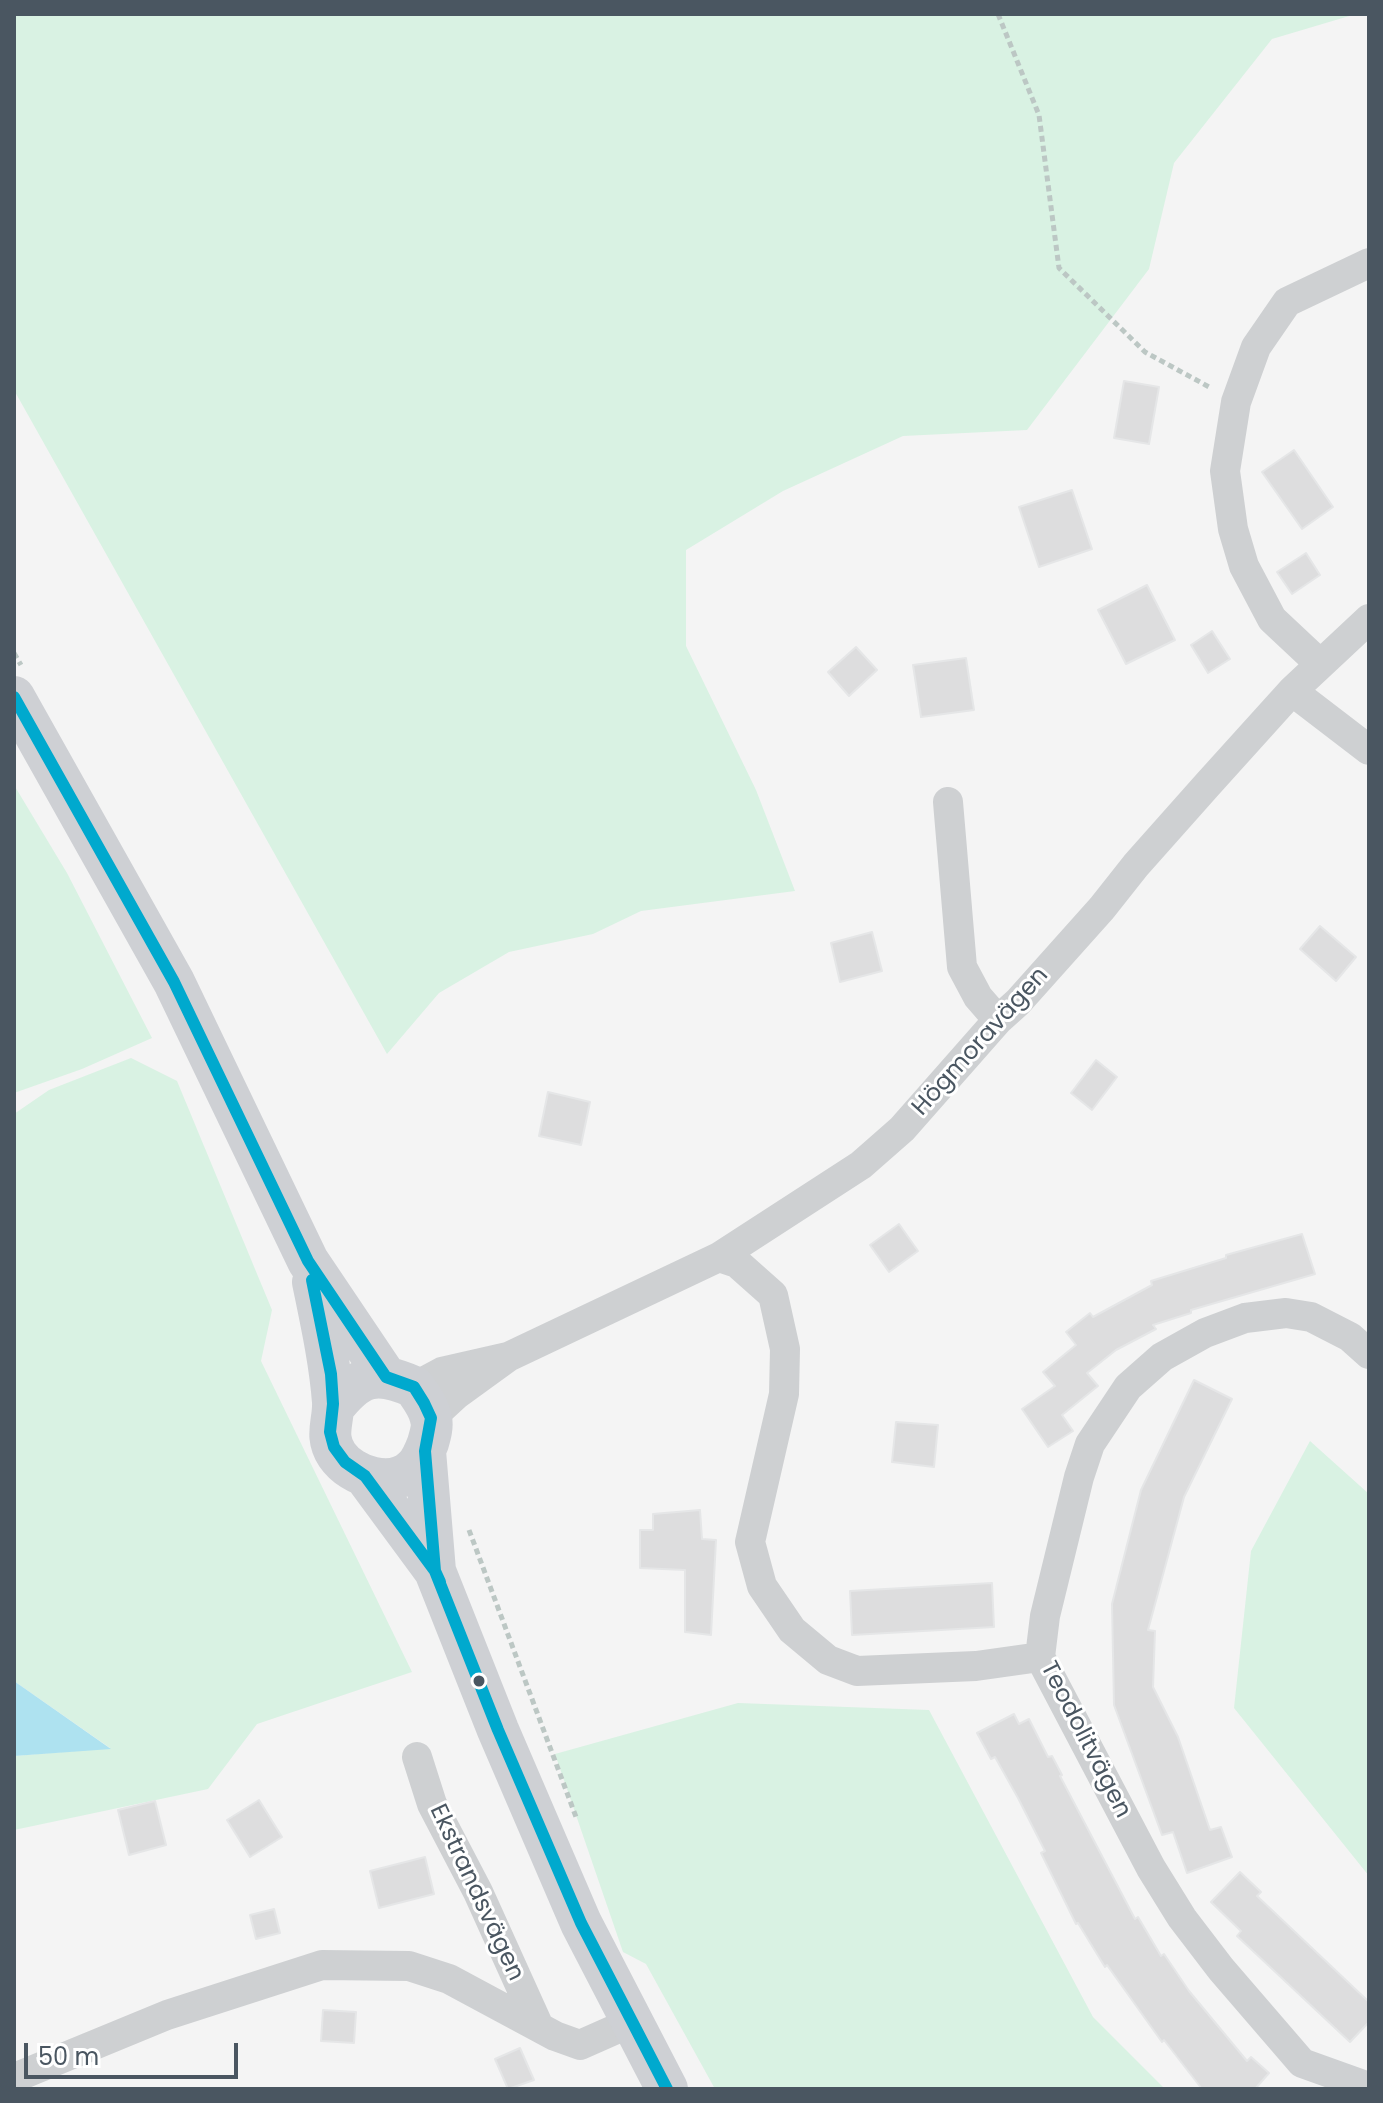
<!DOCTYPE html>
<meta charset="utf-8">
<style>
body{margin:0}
#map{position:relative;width:1383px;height:2103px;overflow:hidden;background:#f4f4f4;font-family:Poppins,sans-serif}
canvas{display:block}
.frame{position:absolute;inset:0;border:16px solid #4a5661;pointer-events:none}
.scale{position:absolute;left:24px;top:2043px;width:214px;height:36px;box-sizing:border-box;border:4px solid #4a5661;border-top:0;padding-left:10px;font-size:24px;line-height:28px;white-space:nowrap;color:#4a5661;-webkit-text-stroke:6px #fff;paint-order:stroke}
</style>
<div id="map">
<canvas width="1383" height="2103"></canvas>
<div class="frame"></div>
<div class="scale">50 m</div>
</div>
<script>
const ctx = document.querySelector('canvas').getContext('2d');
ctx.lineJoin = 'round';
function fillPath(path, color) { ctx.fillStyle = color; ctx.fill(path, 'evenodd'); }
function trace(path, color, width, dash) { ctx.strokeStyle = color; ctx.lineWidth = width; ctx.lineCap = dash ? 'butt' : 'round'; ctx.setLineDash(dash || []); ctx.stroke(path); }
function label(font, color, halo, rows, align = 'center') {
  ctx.font = font + ' Poppins,sans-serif'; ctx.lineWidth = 6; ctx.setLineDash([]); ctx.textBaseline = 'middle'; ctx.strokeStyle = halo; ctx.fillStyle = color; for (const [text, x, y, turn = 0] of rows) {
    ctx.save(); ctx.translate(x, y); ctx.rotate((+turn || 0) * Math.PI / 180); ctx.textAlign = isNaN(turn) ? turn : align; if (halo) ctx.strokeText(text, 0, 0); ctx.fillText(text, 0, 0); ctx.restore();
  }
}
fillPath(new Path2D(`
 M14,14H1356L1272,39L1174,163L1149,269L1027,430L903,436L783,491L686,550V646L756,790L795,891L641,911L593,934L509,952L439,993L387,1054L14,390Z
 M14,785L67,873L152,1038L82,1069L14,1093Z
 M131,1058L177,1081L272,1310L261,1361L412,1672L257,1724L208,1789L14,1830V1756L110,1748L14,1681V1114L49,1090Z
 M1310,1441L1369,1494V1876L1234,1708L1251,1551Z
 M738,1703L929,1710L1093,2017L1165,2089H715L646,1964L623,1952L555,1754Z`), '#d9f2e3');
fillPath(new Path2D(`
 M14,1681L111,1749L14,1756Z`), '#aee2f0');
const building = new Path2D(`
 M1124,381L1159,387L1149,444L1114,438Z
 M1294,450L1333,507L1302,529L1262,472Z
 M1072,490L1092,549L1039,567L1019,507Z
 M1306,553L1320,575L1292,594L1277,572Z
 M1147,585L1175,640L1126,664L1098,610Z
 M1212,631L1230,659L1208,673L1191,645Z
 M856,647L877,670L849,696L828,672Z
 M966,658L974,710L921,717L913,665Z
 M1320,926L1356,957L1336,981L1300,949Z
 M872,932L882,971L840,982L831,943Z
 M1096,1060L1117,1077L1092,1110L1071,1093Z
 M548,1092L590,1102L581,1145L539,1136Z
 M899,1224L918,1251L889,1272L870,1245Z
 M1302,1234L1315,1274L1191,1310V1313L1153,1325L1156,1329L1116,1350L1087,1373L1098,1386L1062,1415L1073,1431L1048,1447L1022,1409L1055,1386L1043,1372L1076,1345L1066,1332L1090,1313L1093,1317L1152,1285L1151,1281L1226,1258V1255Z
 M1194,1380L1232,1399L1184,1497L1148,1630L1155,1631L1153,1687L1178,1737L1210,1830L1221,1827L1232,1857L1187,1873L1173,1832L1162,1835L1114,1705L1112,1604L1141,1490Z
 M896,1422L938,1425L934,1467L892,1462Z
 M700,1510L702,1539L716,1540L711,1635L685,1632V1570L640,1568V1530H653V1514Z
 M992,1583L994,1627L852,1635L850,1591Z
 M1014,1714L1019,1724L1029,1719L1048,1757L1052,1756L1062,1775L1060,1776L1135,1919L1138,1917L1161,1956L1164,1954L1189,1991L1247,2061L1251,2057L1269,2073L1255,2089H1202L1164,2040L1162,2042L1107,1965L1105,1967L1078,1923L1076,1924L1041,1853L1045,1851L1018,1798L995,1757L991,1759L977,1733Z
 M259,1800L282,1837L250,1857L227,1820Z
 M155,1801L166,1845L129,1855L118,1810Z
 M425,1857L434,1894L379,1908L370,1871Z
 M1240,1872L1261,1892L1257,1896L1369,2002V2022L1350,2042L1237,1936L1241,1931L1211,1902Z
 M274,1909L280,1933L256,1939L250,1915Z
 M323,2010L356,2012L354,2043L321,2041Z
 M520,2048L534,2080L508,2089L495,2059Z`);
fillPath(building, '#ddddde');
trace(building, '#e5e6e7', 2);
trace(new Path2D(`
 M998,14L1039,115L1059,268L1145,352L1211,388
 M14,653L21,665
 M469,1530L576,1817`), '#bcc7c4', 5, [6, 4]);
trace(new Path2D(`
 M1320,664L1272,619L1244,566L1233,529L1225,471L1236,402L1256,347L1287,302L1369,263
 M1292,691L1369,750
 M948,802L962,967L978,997L998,1020
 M719,1257L737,1263L773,1295L785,1349L784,1394L750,1542L762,1586L792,1630L828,1660L857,1671L976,1666L1040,1657
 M1369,1354L1350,1337L1311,1317L1286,1313L1245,1318L1205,1333L1162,1357L1128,1387L1090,1444L1079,1477L1045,1616L1040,1657L1151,1868L1182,1918L1221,1969L1302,2063L1369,2087
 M508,1357L719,1257L861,1165L902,1129L998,1020L1018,1002L1102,908L1136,865L1208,784L1292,691L1369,619
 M414,1387L442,1372L508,1357L457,1394L431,1418
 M417,1757L432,1804L478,1892L539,2027
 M14,2078L167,2015L322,1965L409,1966L449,1979L555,2036L580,2045L632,2022`), '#ced0d2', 30);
trace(new Path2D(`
 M14,697L174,982L308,1261L386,1377
 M313,1282C321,1321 330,1362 333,1402C334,1422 324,1435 337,1455C352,1477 392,1489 413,1469C420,1463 425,1451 428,1443C430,1436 433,1426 431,1419C429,1407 420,1396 414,1387C376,1370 359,1375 334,1407
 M425,1451L435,1571
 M365,1476L435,1571L498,1730L581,1923L667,2089`), '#ced0d4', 42);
trace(new Path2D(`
 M14,697L174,982L308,1261L386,1377L414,1387L424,1403L431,1418L425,1451L435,1571L498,1730L581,1923L667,2089
 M312,1280L331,1374L333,1404L330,1432L334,1447L345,1462L365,1476L435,1571L440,1582`), '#00a9ce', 12);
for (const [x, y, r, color] of [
 [479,1681,7,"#4a5661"]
]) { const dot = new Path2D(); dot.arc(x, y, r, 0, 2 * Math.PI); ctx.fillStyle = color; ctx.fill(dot); trace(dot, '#fff', 3); }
label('24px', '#4a5661', '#fff', [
 ["Högmoravägen",981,1042,-48],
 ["Teodolitvägen",1085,1740,63],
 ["Ekstrandsvägen",476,1893,65]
]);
</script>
